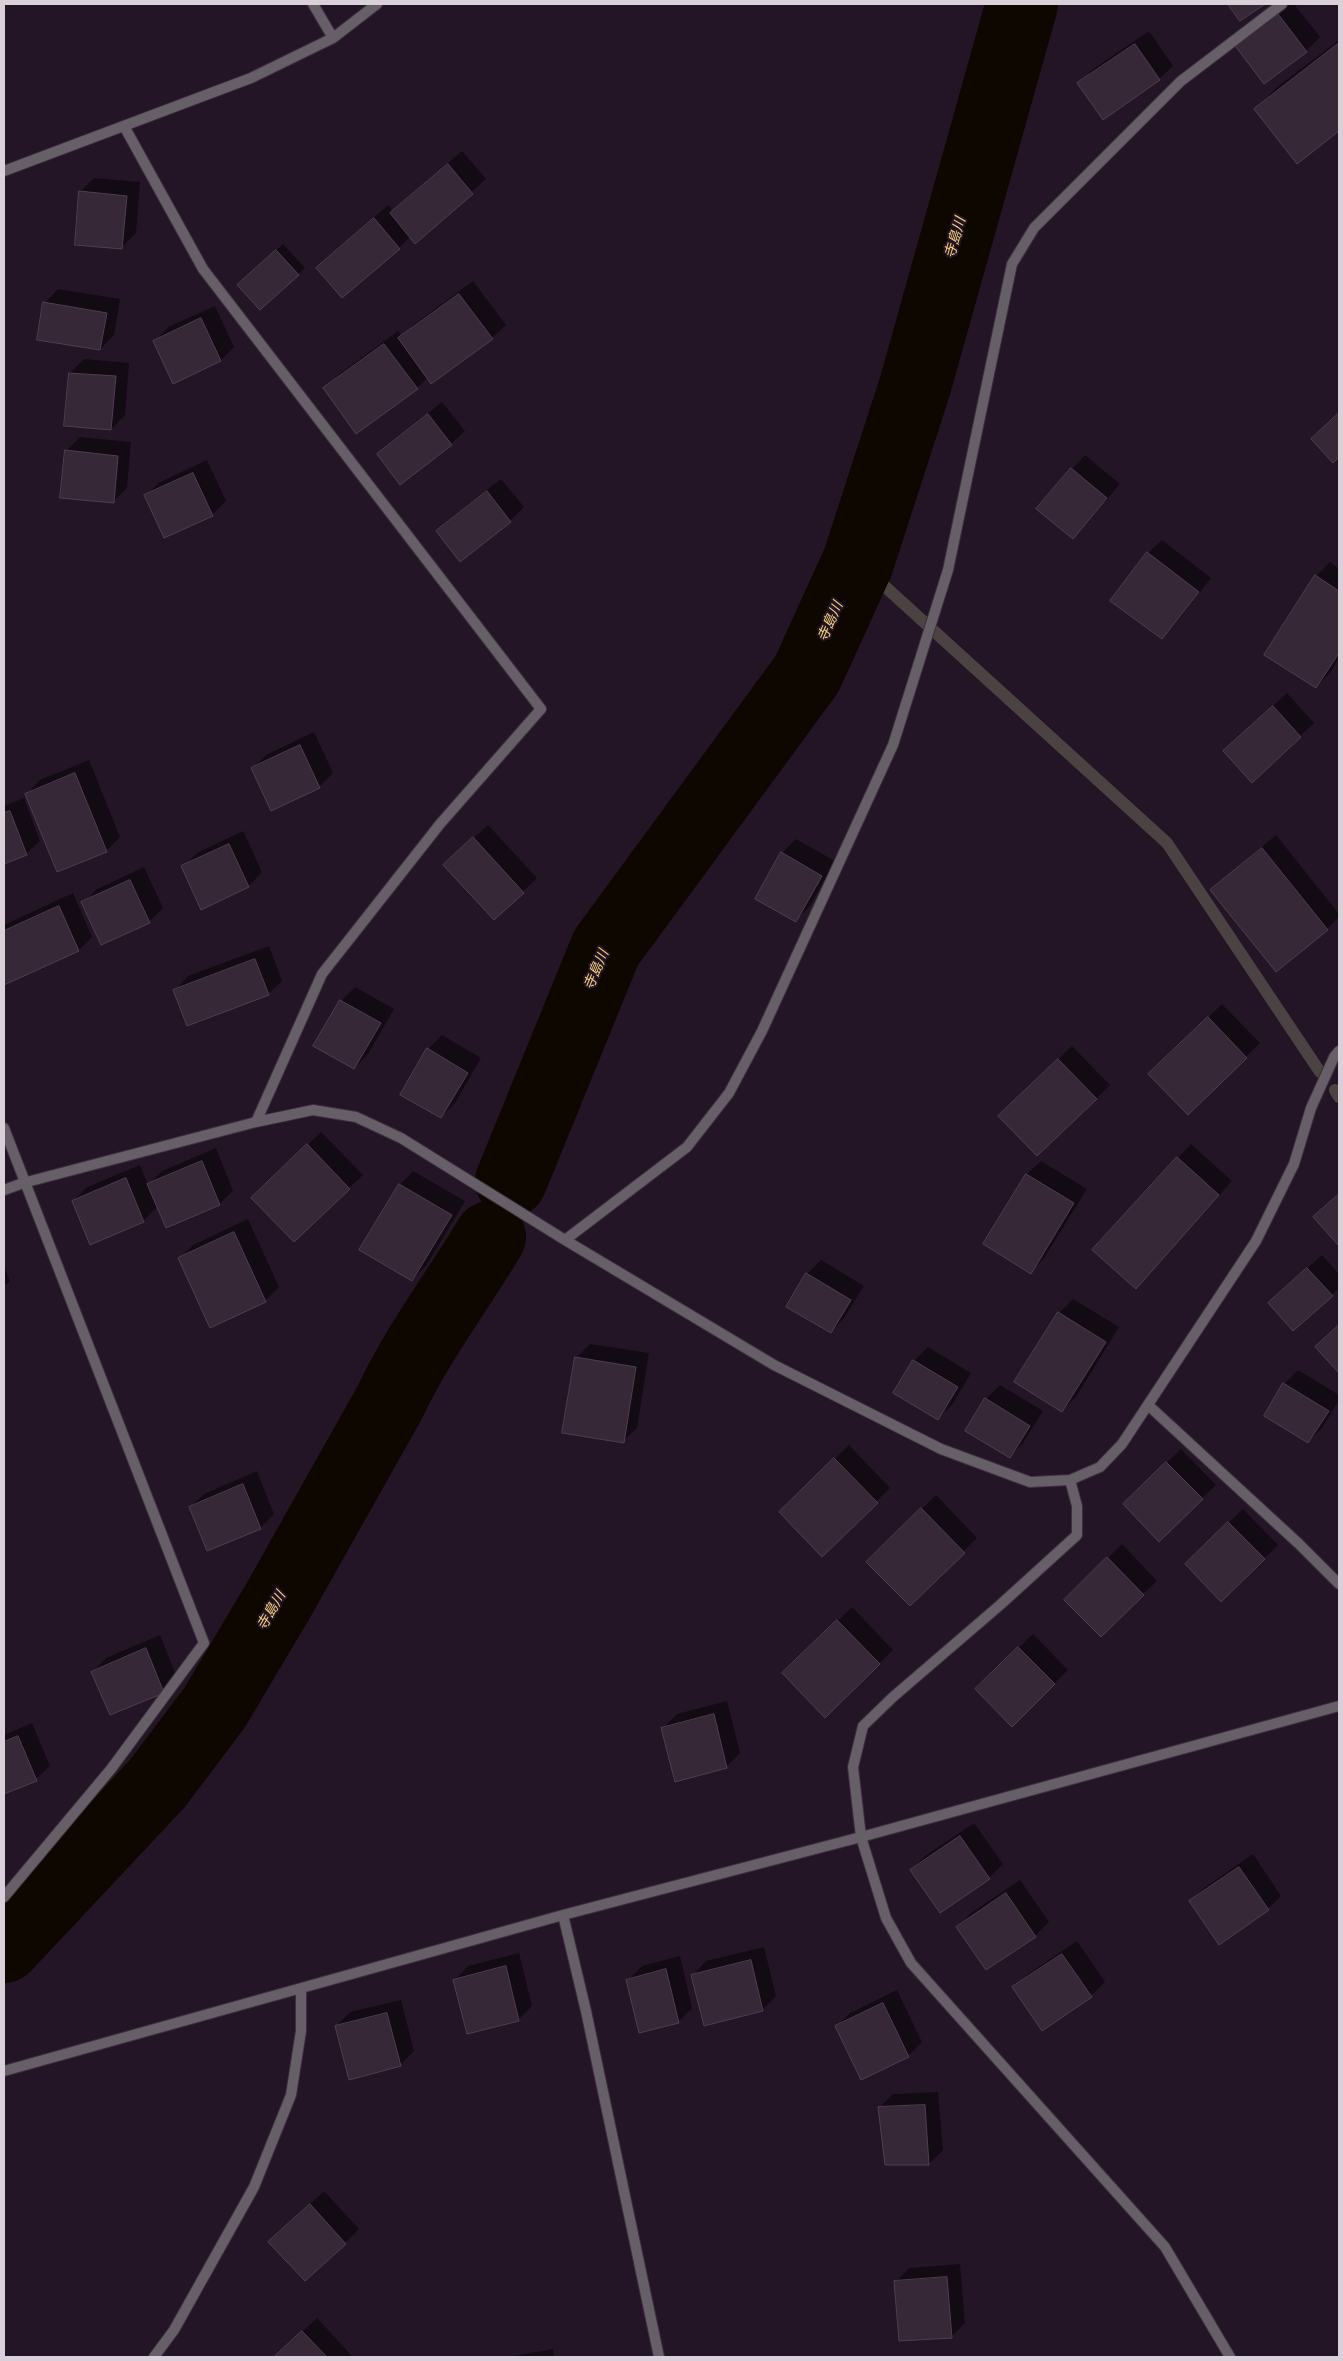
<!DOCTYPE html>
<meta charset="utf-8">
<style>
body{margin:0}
#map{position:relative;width:1343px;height:2361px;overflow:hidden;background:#231525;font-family:Roboto,sans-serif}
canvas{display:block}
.frame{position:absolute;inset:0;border:5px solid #d9d0da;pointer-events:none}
</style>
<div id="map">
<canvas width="1343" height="2361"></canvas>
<div class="frame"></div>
</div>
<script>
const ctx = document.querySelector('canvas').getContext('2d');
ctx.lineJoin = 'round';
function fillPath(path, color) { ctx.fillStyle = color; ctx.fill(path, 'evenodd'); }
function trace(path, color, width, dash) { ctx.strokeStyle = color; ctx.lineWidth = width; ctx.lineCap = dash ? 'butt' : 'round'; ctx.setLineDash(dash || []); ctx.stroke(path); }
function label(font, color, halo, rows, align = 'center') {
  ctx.font = font + ' Roboto,"Noto Sans JP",sans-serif'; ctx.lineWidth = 4; ctx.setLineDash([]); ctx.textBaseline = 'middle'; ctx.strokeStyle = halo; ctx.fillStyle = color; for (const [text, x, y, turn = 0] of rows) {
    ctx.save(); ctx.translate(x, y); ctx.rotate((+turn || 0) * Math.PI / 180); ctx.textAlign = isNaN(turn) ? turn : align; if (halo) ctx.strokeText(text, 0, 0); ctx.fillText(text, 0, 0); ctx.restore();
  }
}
fillPath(new Path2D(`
 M1289,4H1294L1320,37L1306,51L1265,83L1237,47L1251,34Z
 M1149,31L1173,66L1159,79L1079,83L1092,70Z
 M1339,40V129L1297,162L1256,109L1276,88Z
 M462,151L486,179L416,242L411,236L399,248L318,268L388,205L393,211Z
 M94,178L140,182L136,233L122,247L80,192Z
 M283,244L305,268L298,274L246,278Z
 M473,281L506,325L492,338L428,377L417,388L325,389L338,375L398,331L402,336L413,325Z
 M58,289L120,299L114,335L100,349L45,303Z
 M215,306L234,347L221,360L155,341L168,327Z
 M84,359L129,363L125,415L111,429L70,373Z
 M442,402L465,431L451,444L379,454L393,441Z
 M80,437L131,442L127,488L113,502L66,451Z
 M1085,455L1120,484L1073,538L1072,469Z
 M207,460L226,501L212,515L165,536L146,495L160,482Z
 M501,479L524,507L510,521L438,531L452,517Z
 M1162,540L1211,578L1175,624L1162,638L1148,553Z
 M1330,562L1339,569V658L1330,673L1316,687V576Z
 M1287,693L1314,723L1252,781L1239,738Z
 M314,732L333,773L319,787L253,768L266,755Z
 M89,760L120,837L106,851L27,794L40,780Z
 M24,798L40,841L26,854L4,863V806Z
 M488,825L537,878L494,919L459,852Z
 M243,831L262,872L249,886L201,908L183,867L197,853Z
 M1276,835L1339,914V917L1327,929L1212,890Z
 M796,839L835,861L810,906L796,920L782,853Z
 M144,867L163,908L149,922L83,903L97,889Z
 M73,893L92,937L79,950L5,984L4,925Z
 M269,946L282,981L268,994L175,990L188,976Z
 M355,987L394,1009L368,1054L354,1068L341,1001Z
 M1222,1004L1260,1043L1188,1113L1164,1060Z
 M442,1035L481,1058L455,1103L441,1117L428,1049Z
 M1072,1046L1110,1085L1096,1099L1014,1102Z
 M321,1132L363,1175L349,1188L253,1198Z
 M1191,1144L1232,1181L1149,1273L1178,1158Z
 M216,1148L233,1191L219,1204L158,1206L143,1221L73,1201L87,1187L140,1165L148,1185L162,1171Z
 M1041,1161L1087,1189L1044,1258L1031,1272L984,1244L1027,1174Z
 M413,1171L465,1201L426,1266L412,1280L400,1185Z
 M1339,1194V1244L1315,1217Z
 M248,1219L279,1287L265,1301L180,1258L193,1245Z
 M1322,1255L1339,1274V1288L1332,1295L1269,1303Z
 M821,1260L864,1286L844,1318L831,1332L788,1306L807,1274Z
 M4,1266L10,1281L4,1286Z
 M1073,1299L1119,1327L1076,1397L1062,1410L1059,1313Z
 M590,1344L649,1353L637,1428L623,1441L576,1358Z
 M928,1347L971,1373L952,1405L938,1418L895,1392L914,1361Z
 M1298,1370L1339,1395V1400L1322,1428L1308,1442L1265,1416L1284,1384Z
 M1000,1385L1043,1411L1023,1443L1009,1457L967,1431L986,1399Z
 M849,1445L890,1488L822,1555L781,1512Z
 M1181,1449L1216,1485L1202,1498L1138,1490Z
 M257,1471L274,1514L260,1528L190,1507L204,1494Z
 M936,1495L977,1538L910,1605L868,1562Z
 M1243,1509L1278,1545L1221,1600L1200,1550Z
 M1122,1544L1157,1581L1143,1594L1066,1600Z
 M852,1607L893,1650L825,1716L798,1660Z
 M1033,1634L1068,1670L1012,1725L990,1675Z
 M160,1635L177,1678L163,1692L93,1672L106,1658Z
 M727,1701L740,1753L726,1767L663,1728L677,1714Z
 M32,1723L50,1766L36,1779L4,1793V1735Z
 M974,1823L1003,1864L989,1878L911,1870L925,1856Z
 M1253,1854L1281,1896L1268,1909L1190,1901L1204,1888Z
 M1020,1880L1049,1922L1035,1936L957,1927L971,1913Z
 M1077,1941L1105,1982L1091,1996L1043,2029L1014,1988L1028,1974Z
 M764,1947L776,1996L762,2010L693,1975L706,1961Z
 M519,1953L532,2006L518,2020L455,1980L468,1966Z
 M680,1956L692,2008L678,2022L628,1980L642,1966Z
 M897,1990L922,2042L908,2056L837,2026L850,2013Z
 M401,2000L414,2051L400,2065L336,2026L350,2012Z
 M938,2092L943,2150L929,2164H886L879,2108L893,2094Z
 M324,2191L359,2229L345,2243L284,2228Z
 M960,2264L965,2323L951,2337L896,2282L909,2268Z
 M317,2318L352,2356L351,2357H275Z
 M553,2349L554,2357H508Z`), '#0007');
trace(new Path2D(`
 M858,562L1167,843L1320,1072
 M1335,1090L1339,1097`), '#4b4341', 12);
trace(new Path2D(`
 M511,1181L606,948L807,674L858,562L915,386L1022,4
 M4,1947L157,1784L215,1707L278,1601L390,1402C417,1344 457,1292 490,1237`), '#0e0700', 72);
const building = new Path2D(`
 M1228,4H1265L1240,21Z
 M1278,14L1307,52L1264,84L1236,47Z
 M1339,43V131L1297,164L1254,109Z
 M1135,44L1160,80L1103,120L1077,83Z
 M448,164L473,194L415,244L390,213Z
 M79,191L127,196L122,249L75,245Z
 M374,218L400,249L342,298L316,268Z
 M276,250L299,275L260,310L237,285Z
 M459,294L493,339L431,384L398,338Z
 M43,302L107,313L100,350L37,340Z
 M201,318L221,361L173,384L153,341Z
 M384,344L418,389L356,434L323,388Z
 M69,373L116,376L111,430L64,426Z
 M1339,413V457L1333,463L1311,439Z
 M428,414L452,445L400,485L377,454Z
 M65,450L118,456L114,503L60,498Z
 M1071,468L1107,498L1073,539L1036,509Z
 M193,473L213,516L164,538L144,495Z
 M487,491L511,522L460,562L436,531Z
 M1147,552L1199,592L1162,639L1110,601Z
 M1315,575L1339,591V653L1316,688L1264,655Z
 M1273,706L1301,737L1252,783L1223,751Z
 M300,745L320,788L271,811L251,768Z
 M75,773L107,852L57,872L25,794Z
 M10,811L27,855L4,864V813Z
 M473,837L524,893L494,920L443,865Z
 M229,844L249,887L201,910L181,866Z
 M1262,848L1328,930L1276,972L1210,890Z
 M781,852L822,876L796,922L755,899Z
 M130,880L150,923L101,945L81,902Z
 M59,906L79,951L4,985V931Z
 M255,959L269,995L187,1026L173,990Z
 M340,1000L381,1023L354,1069L313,1046Z
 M1208,1017L1247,1058L1188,1115L1148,1074Z
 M427,1048L468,1073L441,1118L400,1095Z
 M1058,1059L1097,1099L1037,1156L998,1116Z
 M307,1144L350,1189L294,1242L251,1198Z
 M1177,1157L1219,1195L1136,1289L1092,1250Z
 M202,1161L220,1205L166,1228L147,1184Z
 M1026,1174L1074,1203L1031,1274L983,1244Z
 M126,1178L144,1222L90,1245L72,1201Z
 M399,1184L452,1215L412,1281L359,1250Z
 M1339,1194V1246L1313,1217Z
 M234,1232L266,1302L210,1328L178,1258Z
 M1307,1268L1333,1296L1293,1331L1268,1303Z
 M806,1273L851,1300L831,1333L786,1307Z
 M1058,1312L1106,1342L1062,1412L1014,1382Z
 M1339,1325V1373L1315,1347Z
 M575,1357L636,1367L624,1443L562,1433Z
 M913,1360L958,1387L938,1420L893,1393Z
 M1283,1383L1329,1411L1308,1443L1264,1416Z
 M985,1398L1030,1426L1010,1458L965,1431Z
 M834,1458L878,1503L822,1557L779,1512Z
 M1166,1462L1203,1499L1159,1542L1123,1504Z
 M243,1484L261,1529L207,1551L189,1507Z
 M921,1508L965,1553L910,1606L866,1562Z
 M1228,1522L1265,1559L1221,1602L1185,1564Z
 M1107,1557L1144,1595L1101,1637L1064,1600Z
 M837,1620L880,1664L825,1718L782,1673Z
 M1018,1647L1055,1684L1012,1727L975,1689Z
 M146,1648L164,1693L110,1715L91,1672Z
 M714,1714L727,1768L675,1782L661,1728Z
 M18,1736L37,1781L4,1794V1742Z
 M960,1836L990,1879L940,1913L910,1870Z
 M1239,1867L1269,1910L1219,1945L1189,1901Z
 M1006,1893L1036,1937L986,1970L956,1927Z
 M1062,1954L1092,1997L1042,2031L1012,1987Z
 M751,1960L763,2011L704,2026L691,1975Z
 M506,1966L519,2021L467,2034L453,1980Z
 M666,1969L679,2023L639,2033L626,1980Z
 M883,2003L909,2057L861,2080L835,2026Z
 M387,2013L401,2066L349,2080L335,2026Z
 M925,2105L929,2165H885L878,2107Z
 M310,2204L346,2244L305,2281L268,2242Z
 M947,2277L952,2338L899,2341L894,2281Z
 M302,2331L327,2357H274Z`);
fillPath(building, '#372838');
trace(building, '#4e3f50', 1);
const street = new Path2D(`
 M313,4L333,38
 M124,126L203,269L541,709L440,824L322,974L256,1122
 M4,171L251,78L333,38L377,4
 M4,1128L204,1643L111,1769L4,1897
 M4,1190L23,1183L256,1122L313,1110L356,1117L401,1138L565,1240L774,1365L941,1449L1030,1482L1070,1480L1100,1467L1122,1444L1256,1241L1294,1164L1311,1108L1334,1057L1339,1051
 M565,1240L687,1147L729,1093L762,1031L893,745L948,570L1012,264L1034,228L1181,81L1282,4
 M1148,1405L1299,1544L1339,1584
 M1070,1480L1077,1506V1535L1000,1605L893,1697L863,1726L853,1767L861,1837L886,1918L911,1963L1165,2247L1230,2357
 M563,1915L586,2011L659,2357
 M4,2071L563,1915L861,1837L1339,1706
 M154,2357L174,2330L254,2187L291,2095L301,2031V1989`);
trace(street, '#3c2f3e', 12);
trace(street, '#665f67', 10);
label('italic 14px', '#f5cf7a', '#231525', [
 ["寺島川",956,238,-74],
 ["寺島川",831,622,-66],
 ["寺島川",597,970,-67],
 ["寺島川",272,1611,-60]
]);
</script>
